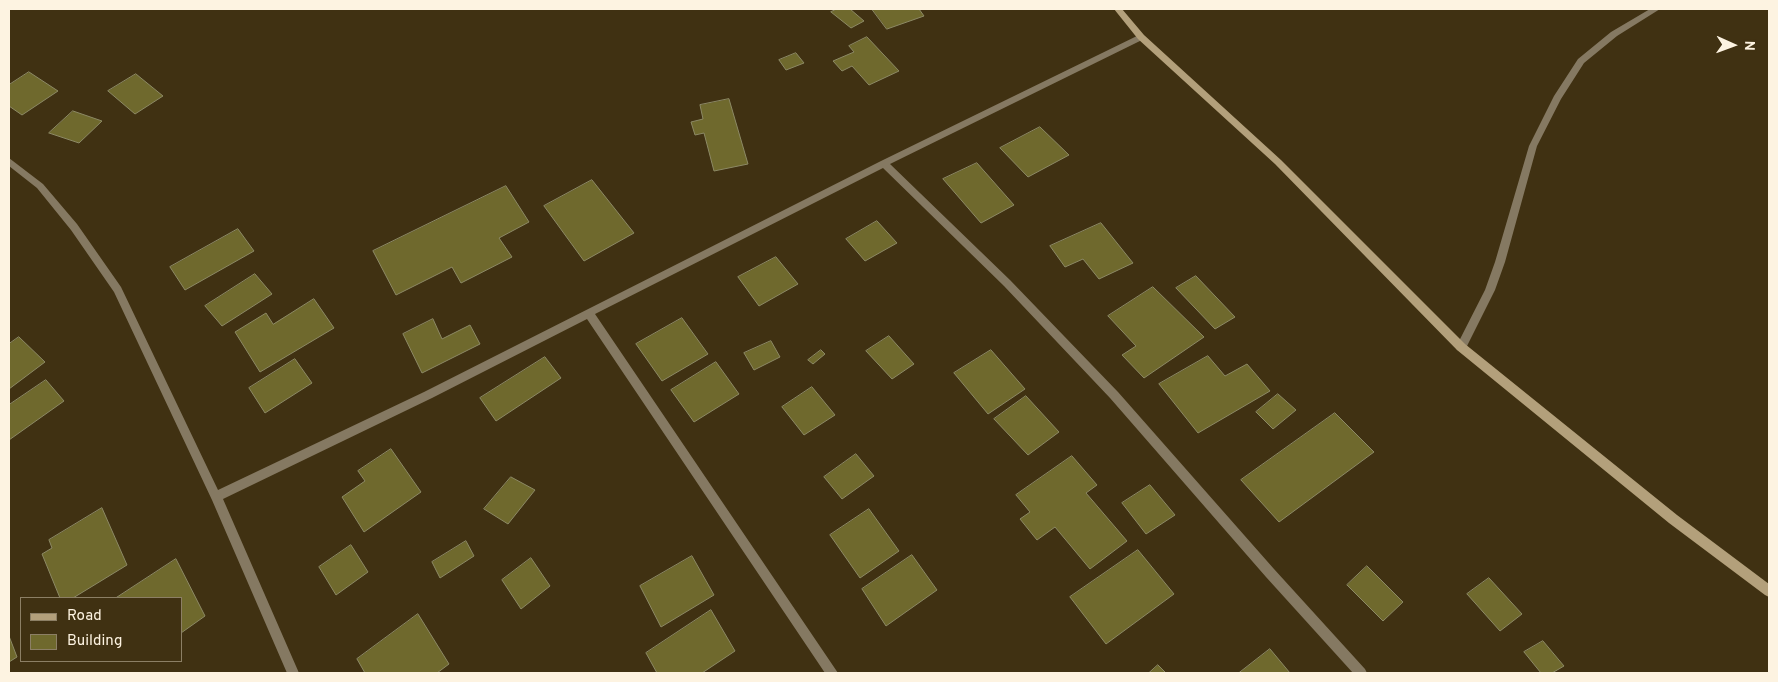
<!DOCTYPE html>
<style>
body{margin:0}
#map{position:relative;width:1778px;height:682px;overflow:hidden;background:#403112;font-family:Overpass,sans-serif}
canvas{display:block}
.frame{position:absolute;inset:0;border:10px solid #fdf3e1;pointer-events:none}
.legend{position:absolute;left:20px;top:597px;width:162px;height:65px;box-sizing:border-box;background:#403112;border:1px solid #8c7f65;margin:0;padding:6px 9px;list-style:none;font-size:15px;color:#fdf3e1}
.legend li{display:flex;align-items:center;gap:10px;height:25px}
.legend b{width:25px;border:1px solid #8c7f65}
.north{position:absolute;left:1708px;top:20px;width:50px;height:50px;-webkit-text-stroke:4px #403112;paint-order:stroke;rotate:92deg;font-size:14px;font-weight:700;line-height:20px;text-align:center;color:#fdf3e1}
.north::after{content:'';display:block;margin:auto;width:18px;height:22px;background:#fdf3e1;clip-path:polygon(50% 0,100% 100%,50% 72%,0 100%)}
</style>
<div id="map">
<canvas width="1778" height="682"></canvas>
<div class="frame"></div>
<ul class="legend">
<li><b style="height:6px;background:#b3a07b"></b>Road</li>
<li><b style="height:14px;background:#6f692d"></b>Building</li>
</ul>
<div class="north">N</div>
</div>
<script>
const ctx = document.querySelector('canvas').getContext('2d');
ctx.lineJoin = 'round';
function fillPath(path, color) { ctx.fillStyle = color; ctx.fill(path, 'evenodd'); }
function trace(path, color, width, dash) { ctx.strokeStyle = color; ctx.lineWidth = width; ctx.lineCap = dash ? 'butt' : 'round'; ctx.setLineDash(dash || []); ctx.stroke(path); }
const building = new Path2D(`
 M837,9H850L864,21L851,28L831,12Z
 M872,9H919L924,16L887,29Z
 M867,37L899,71L869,85L852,66L842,71L833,61L854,52L849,46Z
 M796,53L804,63L786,70L779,60Z
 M29,72L58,91L22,115L9,106V85Z
 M136,74L163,96L135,114L108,91Z
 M729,99L748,164L714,171L704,133L695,135L691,122L703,119L700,105Z
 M73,111L102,121L79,143L49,133Z
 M1040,127L1069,155L1028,177L1000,148Z
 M977,163L1014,205L981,223L943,179Z
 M592,180L634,233L584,261L544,206Z
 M506,186L529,222L499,238L512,257L461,283L452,267L396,295L373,251Z
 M877,221L897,243L865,261L846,239Z
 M1101,223L1133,263L1099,279L1083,259L1065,267L1050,246Z
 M238,229L254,251L185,290L170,267Z
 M776,257L798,284L759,306L738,277Z
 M255,274L272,294L222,326L205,306Z
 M1196,276L1235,317L1215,329L1176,288Z
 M1153,287L1204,337L1144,378L1122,355L1136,346L1108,316Z
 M314,299L334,328L260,372L235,332L266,313L273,324Z
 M682,318L708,354L662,381L636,344Z
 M433,319L442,339L470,325L480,344L422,373L403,334Z
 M889,336L914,364L892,379L866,351Z
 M19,337L45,362L9,389V344Z
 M771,341L780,357L754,370L744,353Z
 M821,350L825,354L813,364L808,360Z
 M991,350L1025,389L988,414L954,373Z
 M1208,356L1225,376L1247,364L1270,391L1198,433L1159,384Z
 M545,357L561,378L496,421L480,398Z
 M295,359L312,383L265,413L249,388Z
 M716,362L739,394L694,422L671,390Z
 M46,380L64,401L9,440V405Z
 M812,387L835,415L804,435L782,407Z
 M1278,394L1296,410L1273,429L1256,412Z
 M1026,396L1059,432L1028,455L994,419Z
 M1335,413L1374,452L1279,522L1241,480Z
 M391,449L421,492L364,532L342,497L365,481L358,471Z
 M856,454L874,476L842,499L824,477Z
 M1072,456L1097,485L1086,493L1127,541L1090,569L1055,527L1037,540L1020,519L1030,512L1016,495Z
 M511,477L535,490L508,524L484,509Z
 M1150,485L1175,515L1146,534L1122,503Z
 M102,508L127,565L73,598H60L42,554L52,548L49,540Z
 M869,509L899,551L860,578L830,535Z
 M466,541L474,556L440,578L432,562Z
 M351,545L368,572L336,595L319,567Z
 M1138,550L1174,594L1106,644L1070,597Z
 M912,555L937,590L886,626L862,589Z
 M692,556L714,595L661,627L640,586Z
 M531,558L550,586L521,609L502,580Z
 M176,559L205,616L181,633V598H116Z
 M1367,566L1403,602L1383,621L1347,585Z
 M1489,578L1522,614L1500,631L1467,594Z
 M711,610L735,651L702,673H657L646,653Z
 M418,614L449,664L437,673H365L357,659Z
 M9,636L17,657L9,662Z
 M1543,641L1564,666L1552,673H1541L1524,652Z
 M1270,649L1290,673H1239Z
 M1158,665L1166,673H1149Z`);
fillPath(building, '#6f692d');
trace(building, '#8c8965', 1);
fillPath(new Path2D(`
 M1650,9H1660L1617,36L1584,63L1561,99L1537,146L1505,262L1495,290L1465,350L1461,351L1457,350L1456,347L1485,290L1495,262L1529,146L1554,96L1578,59L1611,32Z
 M1141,34L1145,37L1144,39L890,164L1010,280L1118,392L1274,569L1365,669L1367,673H1353L1266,577L1110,398L1004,286L883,168L595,314L838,673H825L587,319L432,398L223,499L299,673H287L212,500L114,292L71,230L37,188L9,166V158L43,184L77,224L121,287L218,490L424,392L881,161Z`), '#857962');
fillPath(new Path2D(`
 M1114,9H1122L1144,35L1281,160L1465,344L1677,515L1769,584V597L1765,595L1669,523L1457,350L1275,164L1138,39Z`), '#b3a07b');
</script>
